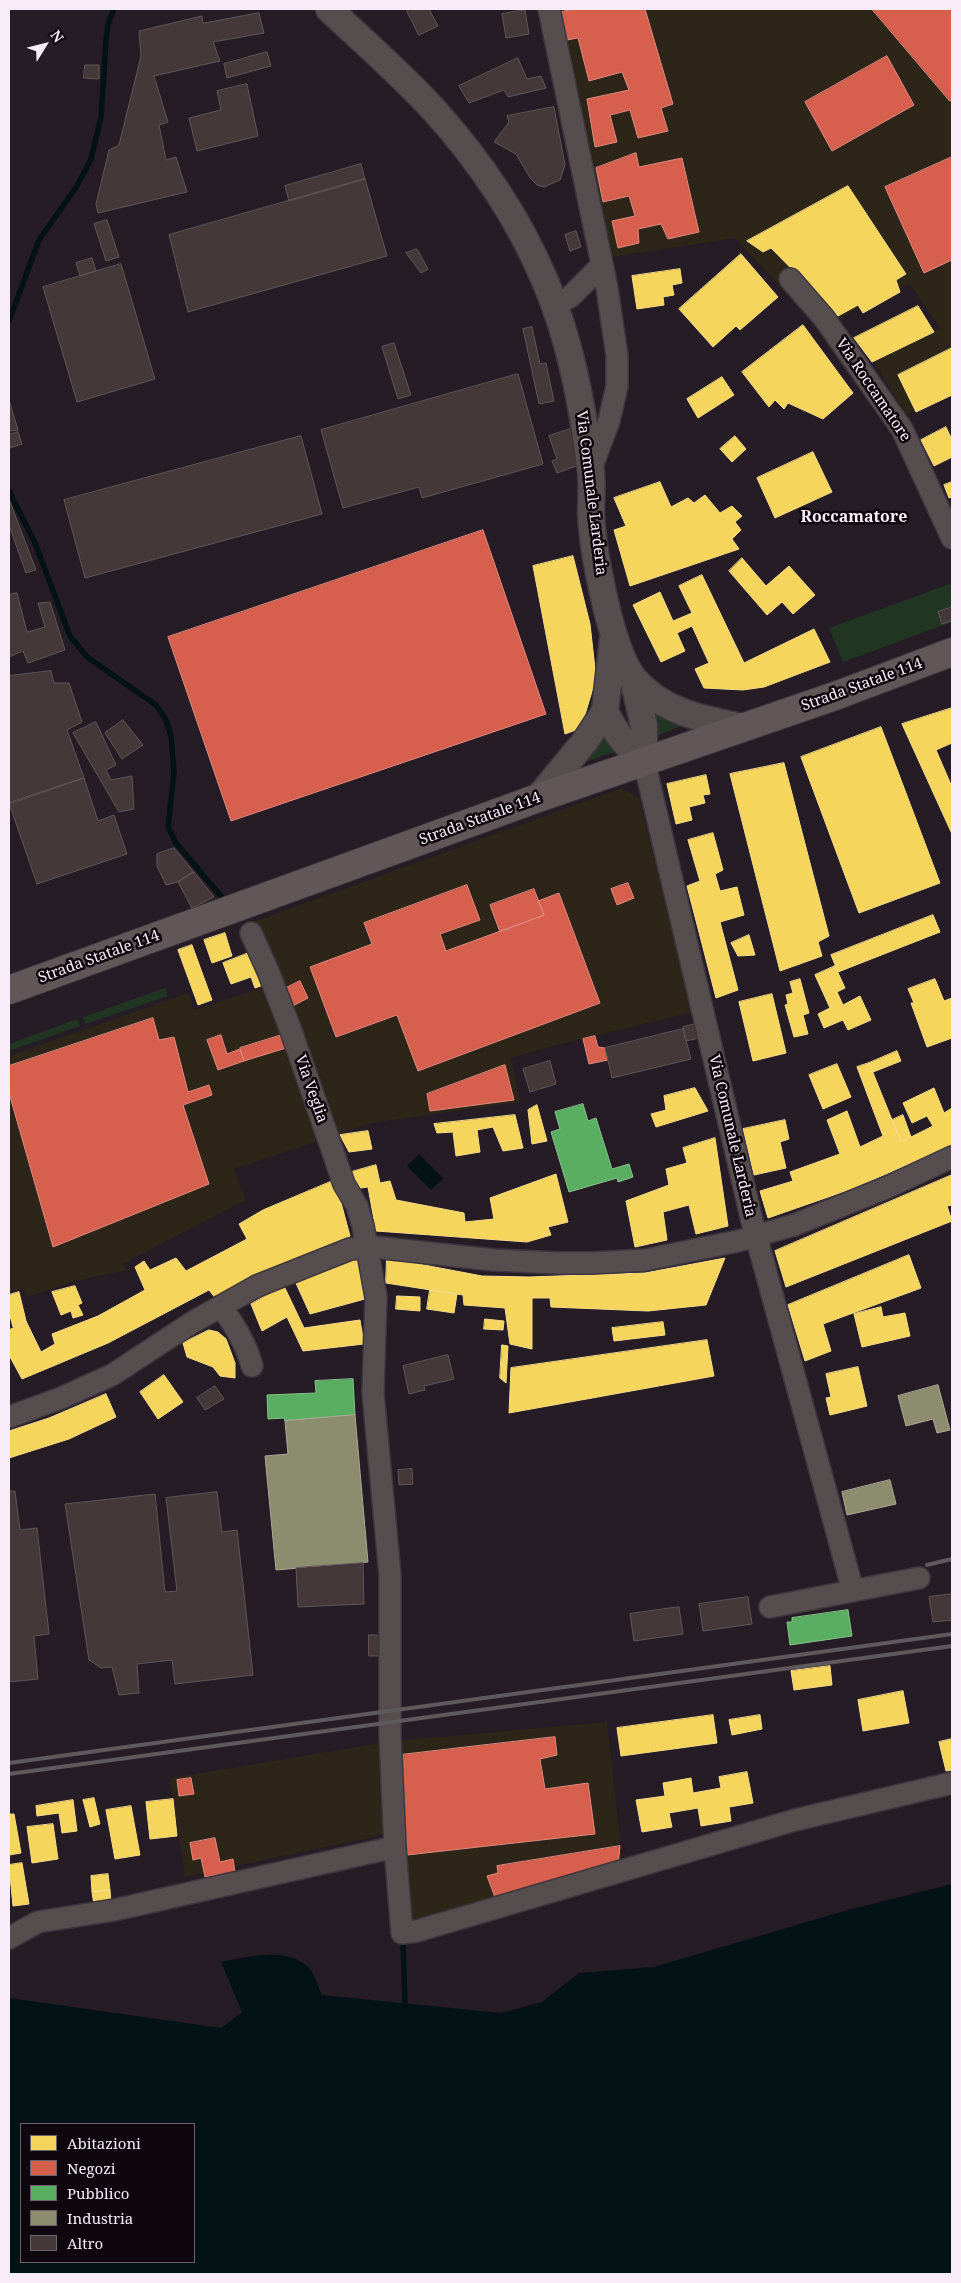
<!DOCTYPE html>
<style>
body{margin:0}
#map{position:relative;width:961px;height:2283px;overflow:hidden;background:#261c26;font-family:"Noto Serif",serif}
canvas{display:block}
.frame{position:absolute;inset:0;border:10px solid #f7ecf7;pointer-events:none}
.legend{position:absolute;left:20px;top:2123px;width:175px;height:140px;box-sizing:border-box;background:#0e070d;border:1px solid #6b636b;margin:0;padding:6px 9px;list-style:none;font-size:15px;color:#f7ecf7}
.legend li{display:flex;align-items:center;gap:10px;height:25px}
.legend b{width:25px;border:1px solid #6b636b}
.north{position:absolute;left:20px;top:20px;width:50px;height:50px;-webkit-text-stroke:4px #0e070d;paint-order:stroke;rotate:54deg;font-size:14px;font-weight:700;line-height:20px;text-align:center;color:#f7ecf7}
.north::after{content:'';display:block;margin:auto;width:18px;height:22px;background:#f7ecf7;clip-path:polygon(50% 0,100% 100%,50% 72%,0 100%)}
</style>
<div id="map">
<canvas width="961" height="2283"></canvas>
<div class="frame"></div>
<ul class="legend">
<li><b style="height:14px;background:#f6d55c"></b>Abitazioni</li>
<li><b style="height:14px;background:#d6604d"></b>Negozi</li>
<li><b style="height:14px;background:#5aae61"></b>Pubblico</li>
<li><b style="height:14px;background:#8c8c6e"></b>Industria</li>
<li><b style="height:14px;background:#453839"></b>Altro</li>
</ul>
<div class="north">N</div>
</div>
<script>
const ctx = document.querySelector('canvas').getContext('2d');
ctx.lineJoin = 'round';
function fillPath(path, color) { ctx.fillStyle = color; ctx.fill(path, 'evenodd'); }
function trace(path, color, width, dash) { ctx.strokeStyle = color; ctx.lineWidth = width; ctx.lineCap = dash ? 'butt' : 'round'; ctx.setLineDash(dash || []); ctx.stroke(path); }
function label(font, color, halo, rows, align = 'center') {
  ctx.font = font + ' "Noto Serif",serif'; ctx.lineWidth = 5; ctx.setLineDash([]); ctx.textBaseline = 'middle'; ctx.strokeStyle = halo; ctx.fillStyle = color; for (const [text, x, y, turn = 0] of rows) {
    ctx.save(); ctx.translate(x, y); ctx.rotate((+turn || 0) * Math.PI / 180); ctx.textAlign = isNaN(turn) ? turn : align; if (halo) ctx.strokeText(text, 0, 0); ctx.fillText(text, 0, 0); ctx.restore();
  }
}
fillPath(new Path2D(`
 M552,9H952V396L906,414L871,357L940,328L909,283L819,329L735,238L605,258Z
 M622,788L639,798L693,1012L549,1047L511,1058L520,1102L372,1123L234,1169L246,1200L122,1264L127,1270L75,1281L27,1297L23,1288L9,1293V1056L188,993L194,1010L264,987L242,926Z
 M607,1722L622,1857L617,1864L409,1926L401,1831L185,1877L170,1778L394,1741Z`), '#2c2518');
fillPath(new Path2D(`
 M952,583V622L843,662L829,628Z
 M647,705L683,725L654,737Z
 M600,728L617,751L583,763Z
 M165,988L168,996L85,1024L83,1017Z
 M77,1019L80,1026L9,1051V1044Z`), '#213523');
fillPath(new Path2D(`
 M419,1154L443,1178L431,1190L407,1166Z
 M952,1884V2274H9V1998L221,2028L242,2012L221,1962C246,1957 287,1946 308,1967C314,1973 318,1987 322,1995L501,2013L542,2002L579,1973L654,1967L844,1911ZM21,2124H194V2262H21Z`), '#031215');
const homes = new Path2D(`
 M848,186L906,274L896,280L900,292L863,313L858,305L838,316L771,248L763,252L747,241Z
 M741,254L778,297L740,330L736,326L713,347L679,309Z
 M680,269L682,283L672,285L674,295L663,297L664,305L637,309L632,276Z
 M918,306L934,332L872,362L854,338Z
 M803,325L853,393L823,419L788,403L784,409L775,400L769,407L742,372Z
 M952,348V395L916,412L898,375Z
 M722,377L734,395L698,418L687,399Z
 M946,427L952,440V457L934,466L921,440Z
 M735,436L746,449L732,462L720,449Z
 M813,452L832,492L775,518L757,478Z
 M660,482L671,507L688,498L694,503L705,495L720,513L732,506L742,516L735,522L741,530L732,539L739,549L630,586L614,530L626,526L614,498Z
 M952,482V497L949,498L944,485Z
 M573,556L590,624L596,678L581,728L565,734L533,566Z
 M742,558L766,586L789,566L815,595L793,614L782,602L767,615L729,571Z
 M702,575L744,663L814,629L830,662L764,687L743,690L704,688L695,669L709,663L692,626L677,633L685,651L661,662L633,605L660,592L673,621L692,613L679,586Z
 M952,708V743L936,750L952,787V834L902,724Z
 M881,727L940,883L859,913L801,757Z
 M784,763L829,936L818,942L822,956L780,971L730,774Z
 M706,775L710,794L703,795L705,803L689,807L692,820L676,824L667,784Z
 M713,833L723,870L715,874L720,891L737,887L744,915L720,922L738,990L716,998L687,886L700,881L688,840Z
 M933,915L940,932L838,972L831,955Z
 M225,933L232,956L212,963L204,940Z
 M749,935L755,955L738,956L731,943Z
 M192,945L212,1000L198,1005L178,950Z
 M254,951L266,984L255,988L251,977L231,984L223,963Z
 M835,966L845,988L837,992L843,1005L860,996L871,1020L848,1030L843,1020L824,1028L818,1014L830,1008L815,975Z
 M800,979L809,1013L803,1015L808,1034L794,1037L785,1005L788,1004L786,995L793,993L790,982Z
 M935,979L944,1001L952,998V1038L927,1047L911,1003H914L908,989Z
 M772,994L786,1053L753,1061L739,1002Z
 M897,1051L901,1061L873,1072L869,1063Z
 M869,1063L901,1142L933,1126L927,1116L912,1123L903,1103L934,1088L944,1113L952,1108V1145L854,1188L768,1218L760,1191L793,1181L790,1172L840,1154L827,1120L847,1111L860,1147L883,1136L857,1067Z
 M837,1064L851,1097L823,1109L809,1075Z
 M695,1088L708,1111L656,1127L651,1114L666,1110L664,1096Z
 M537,1105L547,1141L532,1144L528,1110Z
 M515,1115L523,1148L503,1151L493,1127L477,1130L480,1152L456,1156L453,1132L437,1133L434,1124Z
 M903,1115L911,1137L901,1142L892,1120Z
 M785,1120L789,1139L780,1142L786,1168L754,1175L743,1129Z
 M368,1131L372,1149L349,1152L340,1135Z
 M715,1138L728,1226L696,1234L689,1205L663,1212L667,1240L635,1247L626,1201L669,1185L666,1169L687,1163L683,1148Z
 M376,1165L380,1183L390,1181L396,1200L464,1213L465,1222L494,1219L490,1198L556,1174L568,1222L548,1227L551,1235L527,1242L376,1231L368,1187L353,1189L348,1173Z
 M952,1175V1205L947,1206L952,1221L786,1287L775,1251Z
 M335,1180L350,1236L275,1267L216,1299L209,1290L108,1343L22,1379L9,1355V1330L26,1321L41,1352L55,1344L52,1334L98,1316L145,1290L135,1267L144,1261L150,1270L176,1258L186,1271L247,1239L239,1224L263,1210Z
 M909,1255L921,1288L823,1324L831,1351L805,1361L788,1305Z
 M387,1258L482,1276L529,1277L645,1273L725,1258L706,1305L648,1311L551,1307L550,1298H532V1349L510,1344L505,1308L464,1305L463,1295L386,1283Z
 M359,1259L365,1299L310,1314L295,1281Z
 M75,1286L82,1303L78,1305L83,1315L73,1318L71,1311L61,1315L52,1292Z
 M284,1286L304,1328L360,1320L364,1344L303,1351L287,1317L262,1331L251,1304Z
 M430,1290L457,1294L454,1313L427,1309Z
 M19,1292L26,1321L13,1327L9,1312V1295Z
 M397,1296L420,1297V1311L396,1309Z
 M881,1307L883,1317L905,1313L910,1336L862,1347L854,1314Z
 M485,1319L504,1321L503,1330L484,1329Z
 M663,1322L665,1335L614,1341L612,1328Z
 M209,1330L218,1332L226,1339L235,1363V1378L220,1376L213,1367L187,1357L183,1343Z
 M707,1340L714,1376L509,1413L511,1368Z
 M502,1345L508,1346L506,1383L500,1378Z
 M858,1367L867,1406L830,1415L826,1398L831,1397L826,1374Z
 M164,1375L183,1402L158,1419L140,1392Z
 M106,1394L116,1417L69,1439L9,1458V1431L49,1418Z
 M830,1666L832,1685L794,1690L791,1671Z
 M903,1691L909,1723L863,1731L858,1700Z
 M713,1715L717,1743L621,1756L617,1728Z
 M760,1715L762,1729L732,1735L729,1720Z
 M952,1739V1770L946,1771L939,1742Z
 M747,1772L753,1803L729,1807L731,1821L701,1826L698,1808L669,1813L672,1827L642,1832L636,1800L665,1796L663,1783L691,1778L693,1793L721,1788L719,1777Z
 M94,1798L100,1824L90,1827L83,1800Z
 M173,1799L177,1836L150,1839L146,1802Z
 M73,1800L77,1831L62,1833L59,1813L37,1816L36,1806Z
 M131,1806L140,1855L115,1859L106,1810Z
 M9,1814H14L21,1853L9,1855Z
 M53,1824L58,1859L32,1863L27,1827Z
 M22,1863L29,1904L13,1906L9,1865Z
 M108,1874L110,1890L92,1892L91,1876Z
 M110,1890L111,1903L94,1905L92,1892Z`);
fillPath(homes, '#f6d55c');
trace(homes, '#f6dc8a', 1);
const shops = new Path2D(`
 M575,9H645L673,104L661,108L668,131L638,138L630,110L610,115L617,142L595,147L587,99L629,90L622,72L589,81L578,38L567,40L561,12Z
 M872,9H952V99L950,101Z
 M887,56L914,105L832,151L805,102Z
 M636,153L639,167L682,158L699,232L668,239L661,224L638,229L639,243L618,248L612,221L635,216L629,196L603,202L596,168Z
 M952,157V260L924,273L885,187Z
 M483,530L546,714L231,821L168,637Z
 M628,883L634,898L617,905L611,889Z
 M467,885L480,920L440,934L446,951L544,915L538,901L559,893L600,1003L418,1071L397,1015L336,1037L310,967L372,944L364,923Z
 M534,889L544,915L500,932L490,905Z
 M300,981L308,998L289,1008L282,990Z
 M153,1018L159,1040L174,1037L188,1092L209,1085L212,1095L183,1105L209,1184L53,1247L9,1093V1066Z
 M221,1035L227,1054L240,1049L244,1061L218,1070L207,1040Z
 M282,1035L286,1048L244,1061L240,1048Z
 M595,1036L598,1047L605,1048L608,1060L589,1064L583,1039Z
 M505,1065L514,1100L430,1111L427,1094Z
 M555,1737L557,1755L540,1759L545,1789L588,1783L595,1834L407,1855L400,1755Z
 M191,1778L194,1794L179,1796L177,1780Z
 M215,1838L220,1862L233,1859L235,1872L205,1877L201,1858L193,1860L190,1843Z
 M620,1846L618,1865L496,1900L487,1876L498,1873L497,1866Z`);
fillPath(shops, '#d6604d');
trace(shops, '#e08a80', 1);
const public = new Path2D(`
 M583,1104L588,1121L596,1118L612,1169L629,1164L633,1177L618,1182L617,1178L569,1192L551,1132L560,1129L555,1112Z
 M353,1379L355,1415L285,1421L284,1418L268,1419L267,1395L316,1393L315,1381Z
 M848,1610L852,1636L790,1645L787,1622H792V1618Z`);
fillPath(public, '#5aae61');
trace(public, '#89c18e', 1);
const industry = new Path2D(`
 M938,1385L950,1430L937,1433L933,1419L906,1426L898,1396Z
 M355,1415L368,1562L276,1570L265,1456L288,1454L285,1421Z
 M890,1480L896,1504L847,1515L842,1492Z`);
fillPath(industry, '#8c8c6e');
trace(industry, '#aca997', 1);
trace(new Path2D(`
 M9,321L39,240L77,186L91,159L101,117L106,40L108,24L114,9
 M9,491L35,543L70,636L87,657L156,705L166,720L171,736L174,772L168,827L176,843L221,896
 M403,1944L405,2004`), '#031215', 5.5);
const building = new Path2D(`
 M406,9H429L438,26L419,35Z
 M525,10L529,34L506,38L502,14Z
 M259,13L264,33L213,42L220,61L154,76L168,122L159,125L166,160L176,157L187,192L98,213L96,204L109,150L119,145L141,56L139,31L202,16L203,23Z
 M267,52L271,66L227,78L224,64Z
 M518,58L527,79L541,76L546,88L508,97L504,90L469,103L459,86Z
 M85,65H99V79L84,78Z
 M247,84L258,136L197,151L189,118L221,110L217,91Z
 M554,107L565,165L560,180L544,187L537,185L531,179L516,154L494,142L509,122L507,116Z
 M361,164L365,179L289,201L285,186Z
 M365,179L387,256L188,312L169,235Z
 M107,220L119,257L106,261L94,224Z
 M576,231L581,247L570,251L565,235Z
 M417,249L428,269L421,273L406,253Z
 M92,258L96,271L80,276L76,263Z
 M121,264L155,379L77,402L43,287Z
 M532,327L540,364L546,363L554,401L539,404L523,329Z
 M394,343L411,395L398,399L382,347Z
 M518,374L543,464L422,498L419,487L343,508L321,430Z
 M9,400L18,430L9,431Z
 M570,429L582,464L557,473L552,461L557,459L549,436Z
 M18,432L22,444L10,448L9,435Z
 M301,436L322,514L85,578L64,500Z
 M10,502L36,570L26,573L9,525Z
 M17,593L27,632L45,627L38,603L50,602L65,650L28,663L23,651L9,657V595Z
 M952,607V621L942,624L938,612Z
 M51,671L54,683H69L82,722L67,730L84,778L9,804V676Z
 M123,720L143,745L122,759L105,733Z
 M96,722L116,765L106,770L111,780L132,776L134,809L119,812L73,733Z
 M84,778L98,821L114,815L127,854L37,884L9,803Z
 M174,848L194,872L178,882L166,885L157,866V854Z
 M194,872L214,897L192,908L178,882Z
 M696,1024L699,1038L686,1041L683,1027Z
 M683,1029L691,1059L612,1078L605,1048Z
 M550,1061L556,1084L530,1092L523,1069Z
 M448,1355L454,1379L424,1386L425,1390L409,1394L403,1366Z
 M215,1386L224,1399L205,1410L197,1398Z
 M412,1469L413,1484L399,1485L398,1470Z
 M9,1491H15L20,1530L37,1528L49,1634L34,1636L38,1679L9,1682Z
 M217,1492L222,1532L237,1530L253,1675L175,1684L172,1660L137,1664L139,1693L119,1695L112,1667L101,1668L89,1660L65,1504L155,1494L165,1592L177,1591L166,1498Z
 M363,1563L364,1604L298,1607L296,1568Z
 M952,1594V1620L933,1622L929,1597Z
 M748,1597L752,1624L703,1631L699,1604Z
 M679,1607L683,1634L634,1641L630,1614Z
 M369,1635H383V1656H369Z`);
fillPath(building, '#453839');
trace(building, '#5f5658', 1);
const minor = new Path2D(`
 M549,9L607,288L617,356V386L609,421L591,469
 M790,279L824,318L902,429L952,538
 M555,305L570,297L602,265
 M644,761L752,1221L853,1591
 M251,933L268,971L290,1028L344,1184L357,1206L363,1226L376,1297L373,1393L390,1575V1736L395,1847L402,1933L417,1931L795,1820L952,1783
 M221,1306C234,1325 246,1343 252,1366
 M9,1417L61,1398L112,1375L193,1322L257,1286L350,1249L374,1247L494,1260L559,1263H592L645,1260L738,1241L794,1225L888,1187L952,1157
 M770,1607L919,1578
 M9,1938L38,1922L114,1910L395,1847`);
const tertiary = new Path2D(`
 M329,9C364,42 401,74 434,110C479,160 519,219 545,281C570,338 582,404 590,465C593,481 591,498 591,514C593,552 611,652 635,680C663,712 702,719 742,727
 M633,678L644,726V761
 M605,711C616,734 625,745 644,761
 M538,798L586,740L605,711L613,639`);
const primary = new Path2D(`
 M9,990L538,798L835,696L952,652`);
trace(minor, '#3e363e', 24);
trace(tertiary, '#3e363e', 29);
trace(primary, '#3e363e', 30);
trace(minor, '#564e4e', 21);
trace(tertiary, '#564e4e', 26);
trace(primary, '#625758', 28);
trace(new Path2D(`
 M927,1565L952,1559
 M9,1763L952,1634
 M9,1774L952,1646`), '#5f585c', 4);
label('15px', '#f7ecf7', '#0e070d', [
 ["Via Roccamatore",873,390,56],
 ["Via Comunale Larderia",591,493,83],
 ["Strada Statale 114",862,685,-20],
 ["Strada Statale 114",480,819,-20],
 ["Strada Statale 114",99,957,-20],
 ["Via Veglia",311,1089,71],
 ["Via Comunale Larderia",732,1136,77]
]);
label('bold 16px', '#f7ecf7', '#0e070d', [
 ["Roccamatore",854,517]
]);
</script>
